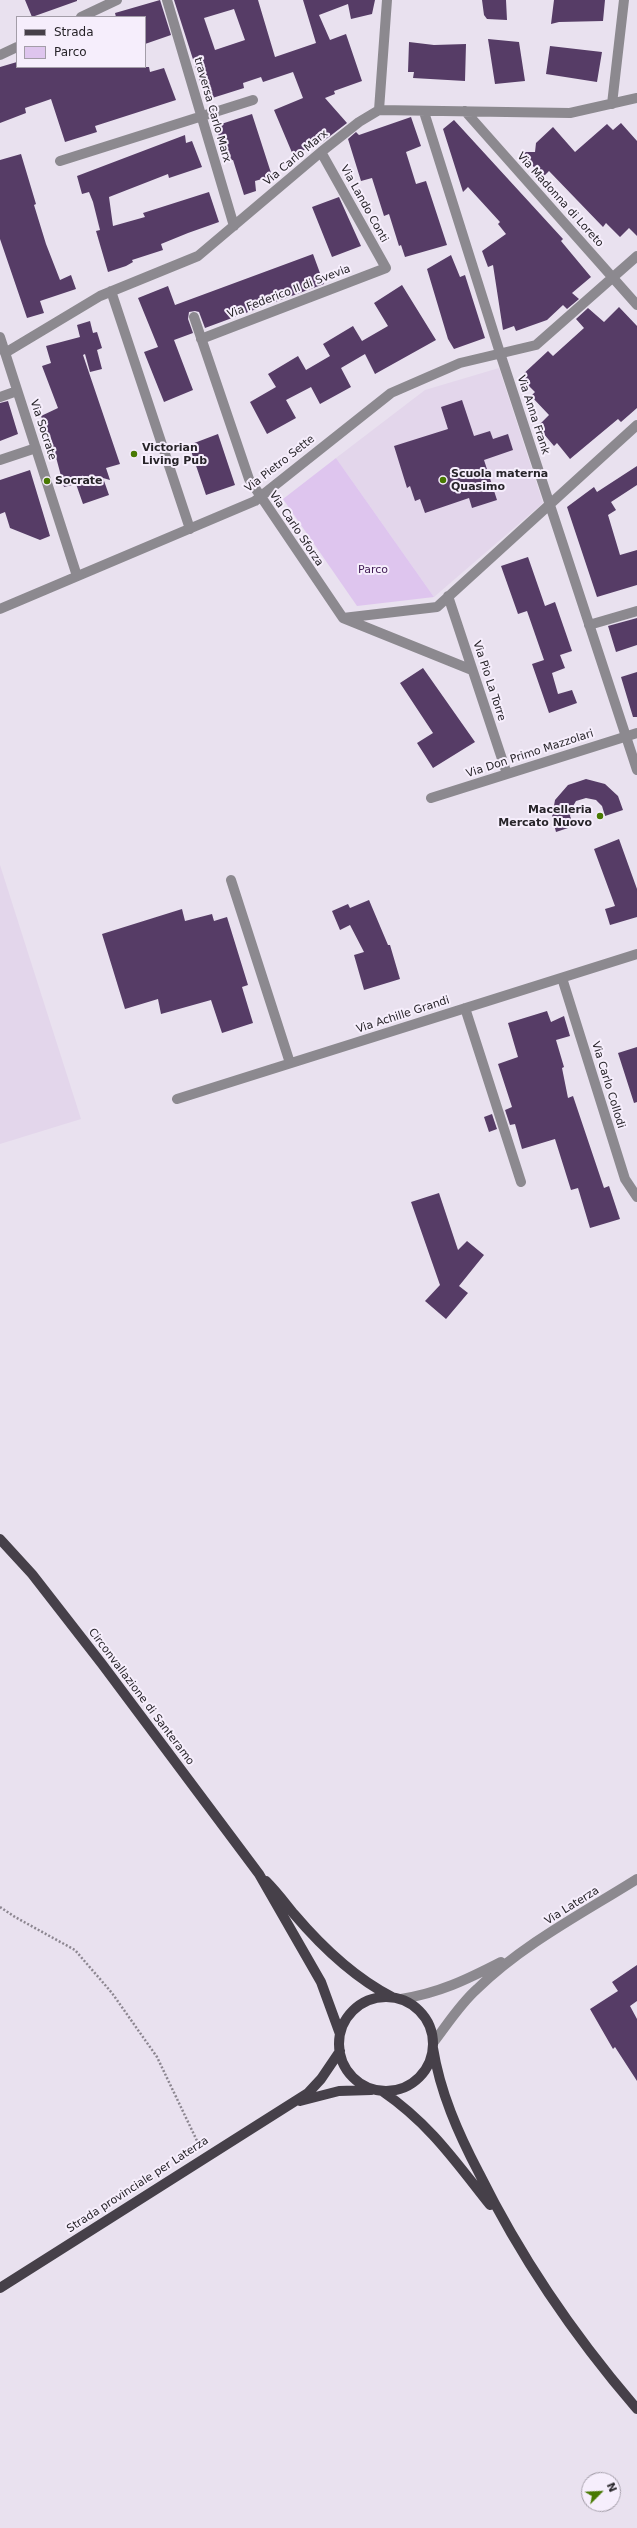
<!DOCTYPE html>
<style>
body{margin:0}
#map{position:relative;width:637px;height:2528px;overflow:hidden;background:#e9e1ef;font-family:"DejaVu Sans",sans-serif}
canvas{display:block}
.legend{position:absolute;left:16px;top:16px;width:130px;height:52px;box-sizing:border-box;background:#f6eefc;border:1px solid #a39da8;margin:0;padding:5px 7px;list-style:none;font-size:12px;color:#272429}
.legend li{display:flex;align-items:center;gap:8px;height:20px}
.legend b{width:20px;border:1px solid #a39da8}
.north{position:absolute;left:581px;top:2472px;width:40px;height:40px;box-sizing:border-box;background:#f6eefc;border:1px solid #a39da8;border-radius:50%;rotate:66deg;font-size:11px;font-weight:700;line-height:16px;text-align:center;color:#272429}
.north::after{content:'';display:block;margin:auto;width:14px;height:18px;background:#487902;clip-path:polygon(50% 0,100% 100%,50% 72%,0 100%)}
</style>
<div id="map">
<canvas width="637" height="2528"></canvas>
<ul class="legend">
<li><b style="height:5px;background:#464049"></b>Strada</li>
<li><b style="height:11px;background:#dec5ee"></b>Parco</li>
</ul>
<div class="north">N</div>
</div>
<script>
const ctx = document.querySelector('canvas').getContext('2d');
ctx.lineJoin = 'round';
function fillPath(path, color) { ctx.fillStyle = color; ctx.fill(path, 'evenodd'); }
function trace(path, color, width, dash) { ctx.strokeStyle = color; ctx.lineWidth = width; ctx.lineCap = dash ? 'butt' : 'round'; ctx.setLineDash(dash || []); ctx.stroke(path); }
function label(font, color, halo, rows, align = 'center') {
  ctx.font = font + ' "DejaVu Sans",sans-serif'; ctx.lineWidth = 4; ctx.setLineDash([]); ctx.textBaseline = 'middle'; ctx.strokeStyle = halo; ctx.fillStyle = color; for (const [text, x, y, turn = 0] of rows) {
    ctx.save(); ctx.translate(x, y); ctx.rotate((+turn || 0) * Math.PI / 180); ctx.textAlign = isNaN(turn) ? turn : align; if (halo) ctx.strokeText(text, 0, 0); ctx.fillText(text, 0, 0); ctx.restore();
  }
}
fillPath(new Path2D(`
 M499,368L543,503L434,597L336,458L425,390Z
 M0,865L81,1119L0,1144Z`), '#e3d6eb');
fillPath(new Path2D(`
 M336,458L434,597L357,606L283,499Z`), '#dec5ee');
fillPath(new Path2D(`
 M25,0H77V1L32,17Z
 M160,0L171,35L145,44V17H116L115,13Z
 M174,0H258L275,57L316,43L303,0H375L372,14L351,19L348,4L319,15L330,40L346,34L362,81L334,91L335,94L325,98L347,123L321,143L293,155L274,110L303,98L293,72L263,82L261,77L243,83L244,88L206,100ZM234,9L245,40L215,50L204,18Z
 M482,0H506L507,20L487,19L484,15Z
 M554,0H605L603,21L559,22L551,24Z
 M488,39L519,42L525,81L495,84Z
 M409,42L434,45L466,44L465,81L413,78L414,72H408Z
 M550,46L602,52L597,82L546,74Z
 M17,62V67H149L150,72L164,68L176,100L95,126L97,132L65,142L51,99L25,108L26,113L0,123V67Z
 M252,114L272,176L255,181L256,191L244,195L233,160L228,161L215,126Z
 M411,117L421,146L406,152L416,184L426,181L447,245L405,257L401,245L399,246L389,214L384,216L372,178L361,181L348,139L356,132L359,135Z
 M454,120L563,239L561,241L591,277L572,293L579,299L567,309L563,305L547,320L516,331L514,326L503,330L493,265L488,267L482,251L506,234L498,224L500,222L468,187L463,192L443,129Z
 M621,123L637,141V236L629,228L620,237L606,223L603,227L549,171L543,177L520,152H535L536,143L553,127L575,152L607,124L613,130Z
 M185,135L186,143L192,141L202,167L169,178L168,174L109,197L113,226L145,217L143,213L209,192L219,222L188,233L161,244L163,250L132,260L133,262L126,266L108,272L96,231L100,230L93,202L89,192L82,194L77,176Z
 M21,154L36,204L34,205L46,244L60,280L71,275L76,289L40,301L44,313L27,318L0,239V160Z
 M339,197L361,246L332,257L312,207Z
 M313,254L324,284L205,328L199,312L195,311L189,312L188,319L193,333L174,340L193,390L164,402L144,352L158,347L138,298L168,286L175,305Z
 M451,255L460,277L465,275L485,338L454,349L448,339L427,269Z
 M402,285L436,340L375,374L365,354L341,368L351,387L320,404L311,387L286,400L296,418L267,434L250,402L276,387L268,374L298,356L306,370L330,356L323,344L353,326L362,341L388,326L374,303Z
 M619,307L637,326V408L621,422L618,419L570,459L557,443L554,446L543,433L540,424L549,415L531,396L535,392L520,377L548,351L553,356L584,328L576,319L588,308L604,322Z
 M90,321L93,333L97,332L102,348L97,350L102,369L90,372L85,354L83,355L120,464L106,468L110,480L103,478L109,495L83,504L76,484L64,487L53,446L41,416L58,408L42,366L51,363L46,346L80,337L77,325Z
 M462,400L474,436L490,431L493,439L508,434L513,450L484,460L497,500L472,508L469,498L425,513L420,499L415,501L410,486L407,488L394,446L448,429L441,407Z
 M8,401L18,434L0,441V403Z
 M218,434L235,485L206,495L189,445Z
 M637,466V485L611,502L616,510L608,515L620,555L637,550V585L597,597L567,507L594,487L597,492Z
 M30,470L50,536L40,540L10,528L5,512L0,514V480Z
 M528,557L545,606L555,602L572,651L560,655L565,668L552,673L558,694L572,690L577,703L549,713L532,664L544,660L527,611L518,614L501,566Z
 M637,618V645L616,652L608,626Z
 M423,668L475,742L433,768L417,743L433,733L400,683Z
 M637,672V717H633L621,677Z
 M586,779L605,784L618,796L623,810L605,816L602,806L596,800L586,798L576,801L572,808L570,816L574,826L556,832L552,817L555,800L568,785Z
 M619,839L637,889V917L610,925L605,909L615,906L594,849Z
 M369,900L388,945H390L400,979L364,990L354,955L364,952L350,925L340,930L332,911L348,904L350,908Z
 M182,909L185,921L212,914L214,921L227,917L248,985L242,987L253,1023L222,1033L211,1000L161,1014L158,999L125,1009L102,934Z
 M547,1011L551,1022L564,1016L570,1036L556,1040L564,1067L562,1068L568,1098L573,1096L604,1188L609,1186L620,1219L590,1228L578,1188L571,1190L555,1139L522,1149L515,1124L510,1125L505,1110L512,1107L498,1064L518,1057L508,1023Z
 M637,1047V1102L634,1103L618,1053Z
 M492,1114L497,1129L489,1132L484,1117Z
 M439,1193L458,1250L467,1241L484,1255L459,1286L468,1293L446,1319L425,1301L440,1285L411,1202Z
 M637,1965V2001L630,2006L637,2019V2081L615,2047L613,2049L590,2009L618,1991L612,1982Z`), '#563c66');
trace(new Path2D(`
 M0,1907L15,1917L75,1950L112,1993L157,2057L199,2145`), '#8c8690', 2.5, [2, 2]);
trace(new Path2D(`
 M167,0L234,226
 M81,17L117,0
 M0,55L17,47
 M612,104L624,0
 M379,110L387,0
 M465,111L637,305
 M424,112L500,353L637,770
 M60,161L253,100
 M111,291L190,529
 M194,317L249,479L343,618L472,670
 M0,337L77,576
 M201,339L386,268L321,152
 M5,353L100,296L198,256L321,152L359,122L379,110L570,113L637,98
 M0,397L17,391
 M0,460L36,448
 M448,596L507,774
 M0,609L255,501L391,393L460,363L536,345L637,256
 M343,618L437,607L637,425
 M589,625L637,611
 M431,798L637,733
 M231,880L290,1063
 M562,978L625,1179L637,1197
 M465,1008L521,1182
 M177,1099L637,954
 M401,1999C439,1993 466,1980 501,1962
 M433,2043C447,2025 460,2004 477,1989C523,1944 583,1913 637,1879`), '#8c898f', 10);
trace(new Path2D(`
 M0,1539L32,1574L102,1664L259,1874L321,1982L340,2034
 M266,1881C277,1892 285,1903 294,1914C322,1947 353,1977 392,1997
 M339 2044a47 47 0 1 1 94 0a47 47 0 1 1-94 0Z
 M433,2048C440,2092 458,2133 479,2173C521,2258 575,2337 637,2409
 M382,2091C430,2124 455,2161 490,2205
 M300,2101L339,2091L371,2090
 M0,2288L308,2093L321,2079L340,2051`), '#464049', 10);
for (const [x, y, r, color] of [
 [134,454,4,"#487902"],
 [443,480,4,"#487902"],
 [47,481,4,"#487902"],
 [600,816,4,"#487902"]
]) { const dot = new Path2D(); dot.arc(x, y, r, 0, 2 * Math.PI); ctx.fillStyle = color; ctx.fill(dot); trace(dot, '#f6eefc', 1.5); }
label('11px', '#272429', '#f6eefc', [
 ["traversa Carlo Marx",212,110,74],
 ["Via Carlo Marx",296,158,-40],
 ["Via Madonna di Loreto",560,200,48],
 ["Via Lando Conti",364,204,61],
 ["Via Federico II di Svevia",289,292,-21],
 ["Via Anna Frank",533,415,72],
 ["Via Socrate",43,430,72],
 ["Via Pietro Sette",280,464,-38],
 ["Via Carlo Sforza",296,529,56],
 ["Via Pio La Torre",489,681,72],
 ["Via Don Primo Mazzolari",530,754,-18],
 ["Via Achille Grandi",403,1015,-18],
 ["Via Carlo Collodi",608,1085,73],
 ["Circonvallazione di Santeramo",141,1697,53],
 ["Via Laterza",572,1906,-32],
 ["Strada provinciale per Laterza",138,2185,-33]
]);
label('bold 11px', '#272429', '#f6eefc', [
 ["Victorian",142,448],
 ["Living Pub",142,461],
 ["Scuola materna",451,474],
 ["Quasimo",451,487],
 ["Socrate",55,481],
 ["Macelleria",592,810,"right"],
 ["Mercato Nuovo",592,823,"right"]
], 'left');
label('11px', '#411b55', '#f6eefc', [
 ["Parco",373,570]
]);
</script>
